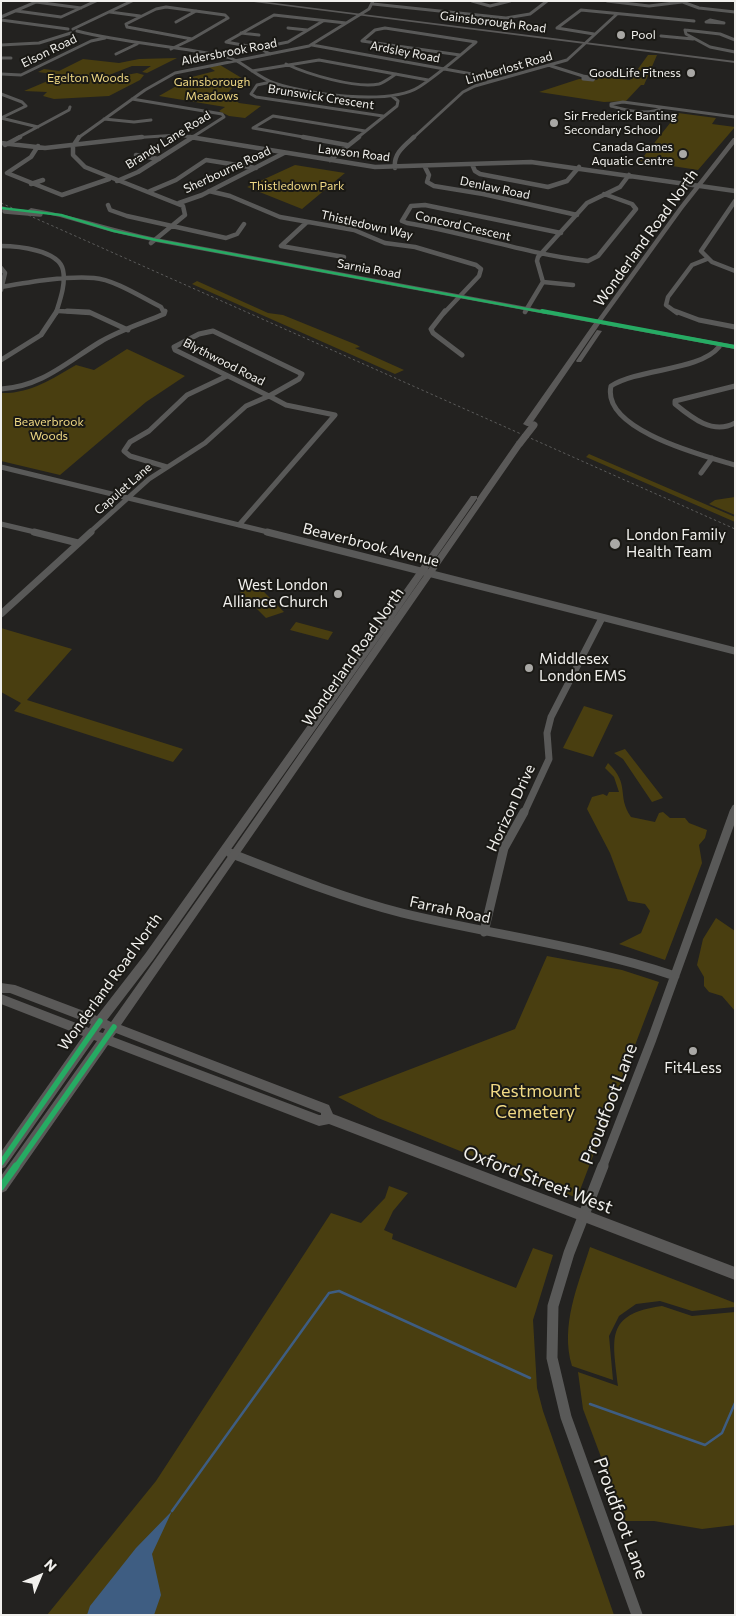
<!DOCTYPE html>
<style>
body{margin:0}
#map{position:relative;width:736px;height:1616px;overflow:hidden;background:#232220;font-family:Commissioner,sans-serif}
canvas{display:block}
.frame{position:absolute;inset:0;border:2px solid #f1f0ed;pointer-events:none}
.north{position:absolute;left:15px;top:1551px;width:50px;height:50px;-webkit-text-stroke:4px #1a1915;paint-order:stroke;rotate:45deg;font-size:14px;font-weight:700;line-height:20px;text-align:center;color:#f1f0ed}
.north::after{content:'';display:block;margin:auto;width:18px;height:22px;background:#f1f0ed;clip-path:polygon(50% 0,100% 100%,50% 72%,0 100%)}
</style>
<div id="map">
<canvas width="736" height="1616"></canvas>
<div class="frame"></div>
<div class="north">N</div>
</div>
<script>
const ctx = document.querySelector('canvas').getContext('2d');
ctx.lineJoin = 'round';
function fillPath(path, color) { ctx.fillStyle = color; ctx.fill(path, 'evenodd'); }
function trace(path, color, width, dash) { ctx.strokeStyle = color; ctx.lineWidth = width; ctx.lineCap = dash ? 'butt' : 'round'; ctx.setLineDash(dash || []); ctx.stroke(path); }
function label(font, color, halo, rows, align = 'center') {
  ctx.font = font + ' Commissioner,sans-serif'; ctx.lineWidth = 4; ctx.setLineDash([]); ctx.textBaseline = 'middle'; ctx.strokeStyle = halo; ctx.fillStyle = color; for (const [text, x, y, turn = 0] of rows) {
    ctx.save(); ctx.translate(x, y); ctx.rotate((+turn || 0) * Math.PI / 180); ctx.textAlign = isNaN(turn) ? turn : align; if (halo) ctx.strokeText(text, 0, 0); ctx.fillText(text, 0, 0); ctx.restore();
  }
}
fillPath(new Path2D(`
 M648,55H657L644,85H641L626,101L604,102L539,92L579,79L597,80L599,77L630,80Z
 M177,58L147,73L142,72L151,66H132L109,75L110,78L137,73L144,75L140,80L109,96L54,99L43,96L47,92L24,91L50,80L53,74L38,72L44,69L59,71L83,59L119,63L139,59Z
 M220,65L245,80L238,81L228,93L239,103L261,106L245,118L229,116L219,111L225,107L159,96L192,77L215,71L209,67Z
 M678,113L716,118L712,124L735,127L698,170L640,161Z
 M295,165L345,173L302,209L247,187Z
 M197,281L268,313L283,315L357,345L360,347L355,348L404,370L395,374L192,284Z
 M127,349L185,376L146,402L60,475L1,461V393C30,394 52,379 76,365L94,370Z
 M589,454L735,517V522L586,457Z
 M735,497V515L709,504L715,500Z
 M258,586L284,612L266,618L240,592Z
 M296,622L333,632L328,640L290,630Z
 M1,628L72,649L27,700L183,749L173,762L14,711L21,703L1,692Z
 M584,706L613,715L593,757L563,748Z
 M625,749L663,798L652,802L623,759L614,753Z
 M608,763C631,785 616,795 631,817L655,822L659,813L663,812L670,818H685L689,823L707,830L705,838L699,845L702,863L665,960L619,944L641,933L650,911L645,904L628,901L610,853L587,809L592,797L603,794L607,796L609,792H619L614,777L605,768Z
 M716,918L735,931V1011L722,996L709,992L704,986V977L697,965L703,939Z
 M547,956L622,970L659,982L577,1198L378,1118L338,1097L515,1029Z
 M389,1186L408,1193L393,1211L384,1230L393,1234L392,1239L516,1288L533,1248L553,1255L533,1320L537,1388L543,1411L614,1615H47L156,1481L331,1213L361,1223L385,1198Z
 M590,1247L735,1303V1307L692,1311L660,1301L636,1304L619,1316L609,1336L613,1380L572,1366C560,1326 578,1285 590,1247Z
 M662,1306L692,1316L735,1312V1525L702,1529L654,1521H625L583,1409L578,1372L618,1386C613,1339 604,1314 662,1306Z`), '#493e10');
fillPath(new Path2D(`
 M172,1511L152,1554L161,1595L154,1615H87L90,1606L136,1548Z`), '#3e5d82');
trace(new Path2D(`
 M590,1404L705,1445L722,1433L735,1403
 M172,1511L329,1293L339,1291L530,1378`), '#3e5d82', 2.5);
trace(new Path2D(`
 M472,1L490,6L510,1
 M607,1L649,6L682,2
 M680,1L699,8L735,12
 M36,2L81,8
 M373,4L506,18L530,14L547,1
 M17,11L61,17L96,1
 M110,12L140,16
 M1,17L38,1
 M1,20L68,29
 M710,20L724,23L706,22Z
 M176,22L196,11
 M288,28L307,30
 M73,29L132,1
 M685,30L686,34L710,47L735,52
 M685,30L720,34L735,40
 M77,31C125,43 175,46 223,56C241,59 256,77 274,83C306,94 389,106 419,87C439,74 458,57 476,42L385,28L375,30L362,41L460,55
 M241,33L259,35
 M594,34L557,28L581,10L694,21
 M661,36L693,39
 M192,39L228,18
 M1,45L39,43L71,33
 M312,45L472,74L493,81
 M259,48L288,42L323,21
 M171,49L192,39L127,27L126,24L156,9L166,7L225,15L228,18
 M116,54L137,44
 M270,54L259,48L226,42L274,15L346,23
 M1,58H11
 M286,64C307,74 356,89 379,84C385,82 391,77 396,74
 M551,66L583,76
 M252,71L319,60L428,80
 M1,74L21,75L91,41L105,38
 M583,76L594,78L593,80L583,79Z
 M271,82L257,85L251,94L256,97L383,116
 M1,94L22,102L26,106L1,118
 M132,99L222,114L224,117L191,138
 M662,108C647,116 626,110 611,106V104L623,102L735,117
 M1,118L38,127
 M104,119L134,122L151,120
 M17,138L69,110L70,107
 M78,138L145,90L175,73L309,46L369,9L373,1
 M131,138L178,135L198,138
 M309,138L253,128L273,116L365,131
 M357,138L397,106L398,101L392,96
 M413,138L463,92L475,86L567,60L617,14`), '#595958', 3);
trace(new Path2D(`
 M79,137L73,146V155L85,167L183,206L185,215L151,243
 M190,137L375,167L531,162L735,191
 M303,137L347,145
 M1,143L45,148L142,137
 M5,145L20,137
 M38,146L31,157L7,173L62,195L109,179
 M136,155L159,159
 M330,160L359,137
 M472,164L475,171L480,174L548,187L567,181L579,167
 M425,167L429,175L427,182L434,186L483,194L577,215
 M395,168C393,154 404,146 414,137
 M117,181L138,172L193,137
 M31,184L43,180
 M150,191L176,180L206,160L256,168
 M209,191L230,196L280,217L354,230L385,243L415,247L476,265L481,269L479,276L444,313
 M735,201L701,251L712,262L735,271
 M179,203L202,195L284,153
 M108,205L110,210L127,216L226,238L237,234L244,224
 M307,222L281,246L344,257
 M561,233L425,205L411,206L402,221L407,223C468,233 526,254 588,261L598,256L636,209L632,204L604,194
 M1,246C17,246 59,250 63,270C66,284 60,300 56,313
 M1,268L5,273L1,290
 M543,282L573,285
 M1,287C30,282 64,276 94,278C113,279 143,298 161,307L164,313
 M59,311L90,313
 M525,312L543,282L537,261L538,257L587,203L620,187L629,175
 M677,313L666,305L668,297L692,265L707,259`), '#595958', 4.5);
trace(new Path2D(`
 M67,311L89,312L128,330
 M445,311L431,329L433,333L462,355
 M675,311L699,320L735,327
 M213,331L302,374L299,379L269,396L175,350L174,347L199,334Z
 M719,347C699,371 640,368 611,386C601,430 705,456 735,465
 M1,360L41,335L57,311
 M735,386L675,401V404C692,418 713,435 735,423
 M1,389C41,387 67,362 100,342C120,330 143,323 164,314L165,311
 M1,467L272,533
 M167,467L130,456L124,451L130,442L149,431L187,395L227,376
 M701,473L712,458
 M1,524L39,533
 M239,525L335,415L286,405L269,396
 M89,533L149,479L205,443L246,406L269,396`), '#595958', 5);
trace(new Path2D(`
 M34,532L78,543
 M267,532L735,651
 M1,614L91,532
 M524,813L549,759L547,733L551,717L602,618
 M733,813L735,808`), '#595958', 7);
trace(new Path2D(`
 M230,853C286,875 343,898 402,913C493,935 586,946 675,976
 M484,932L504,848L524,812
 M602,1168L652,1039L734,812`), '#595958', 9);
trace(new Path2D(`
 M603,1166L569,1253L553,1306L552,1358L566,1417L637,1615`), '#595958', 11);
fillPath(new Path2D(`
 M246,1H259L735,61V63Z
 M733,138H735V143L683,209L602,321L735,345V349L600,324L530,426H527L523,424L594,323L156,242L112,232L60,217L28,210L31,208C73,215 114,229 156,238L597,320L679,207Z
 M1,206L5,207L6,208L1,210Z
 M597,330L602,331L581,362H577L576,361Z
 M517,441L524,443L121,1025L329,1105L333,1114L735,1267V1280L329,1124L319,1126L108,1045L6,1191L1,1193V1176L97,1041L94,1040L5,1167L1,1169V1152L83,1036L1,1004V994L89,1028L91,1024L10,993H1V983L15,985L97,1016L145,954L471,496H477V500L153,960L107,1020L111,1022L231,852ZM102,1028L105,1029L103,1033L99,1032ZM116,1033L321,1113V1115H319L113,1037Z`), '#5a5958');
trace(new Path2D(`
 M1,203L735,529`), '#5b5b5a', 1, [2.5, 2.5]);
trace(new Path2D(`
 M5,211L40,214`), '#5a5958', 5.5);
trace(new Path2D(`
 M520,443L534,425`), '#5a5958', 7);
trace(new Path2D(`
 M1,208L61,215L114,231L156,240L548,313`), '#26ab63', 2.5);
trace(new Path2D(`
 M542,311L735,347`), '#26ab63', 4);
trace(new Path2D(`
 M1,1163L100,1021
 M15,1168L114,1027`), '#26ab63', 5.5);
trace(new Path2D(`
 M1,1187L16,1166`), '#26ab63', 7);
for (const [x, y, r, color] of [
 [621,35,5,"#a9a8a5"],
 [691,73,5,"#a9a8a5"],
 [554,123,5,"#a9a8a5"],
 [683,154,5,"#a9a8a5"],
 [615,544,6,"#a9a8a5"],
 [338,594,5,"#a9a8a5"],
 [529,668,5,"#a9a8a5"],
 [693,1051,5,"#a9a8a5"]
]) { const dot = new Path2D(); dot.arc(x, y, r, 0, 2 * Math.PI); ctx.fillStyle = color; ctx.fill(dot); trace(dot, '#1a1915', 2); }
label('12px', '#f1f0ed', '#1a1915', [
 ["Gainsborough Road",493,22,7],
 ["Elson Road",49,51,-26],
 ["Aldersbrook Road",229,52,-11],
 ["Ardsley Road",405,52,11],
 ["Limberlost Road",509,68,-16],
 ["Brunswick Crescent",321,97,9],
 ["Brandy Lane Road",168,140,-32],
 ["Lawson Road",354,153,7],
 ["Sherbourne Road",227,170,-25],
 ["Denlaw Road",495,188,12],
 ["Thistledown Way",367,225,13],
 ["Concord Crescent",463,226,13],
 ["Sarnia Road",369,269,10],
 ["Blythwood Road",224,362,27],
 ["Capulet Lane",123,489,-41]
]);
label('12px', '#f1f0ed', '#1a1915', [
 ["Pool",631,35],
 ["GoodLife Fitness",681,73,"right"],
 ["Sir Frederick Banting",564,116],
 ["Secondary School",564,130],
 ["Canada Games",673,147,"right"],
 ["Aquatic Centre",673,161,"right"]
], 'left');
label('12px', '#efd884', '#1a1915', [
 ["Egelton Woods",88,78],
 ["Gainsborough",212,82],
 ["Meadows",212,96],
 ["Thistledown Park",297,186],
 ["Beaverbrook",49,422],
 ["Woods",49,436]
]);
label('15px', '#f1f0ed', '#1a1915', [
 ["Wonderland Road North",646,238,-54],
 ["Beaverbrook Avenue",371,545,14],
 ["Wonderland Road North",353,657,-55],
 ["Horizon Drive",511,808,-65],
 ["Farrah Road",450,910,12],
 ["Wonderland Road North",110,982,-54]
]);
label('15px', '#f1f0ed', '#1a1915', [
 ["London Family",626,535],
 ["Health Team",626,552],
 ["West London",328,585,"right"],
 ["Alliance Church",328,602,"right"],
 ["Middlesex",539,659],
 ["London EMS",539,676],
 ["Fit4Less",693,1068,"center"]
], 'left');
label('18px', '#efd884', '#1a1915', [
 ["Restmount",535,1091],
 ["Cemetery",535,1112]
]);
label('18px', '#f1f0ed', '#1a1915', [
 ["Proudfoot Lane",609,1104,-69],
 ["Oxford Street West",538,1180,21],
 ["Proudfoot Lane",621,1518,70]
]);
</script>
